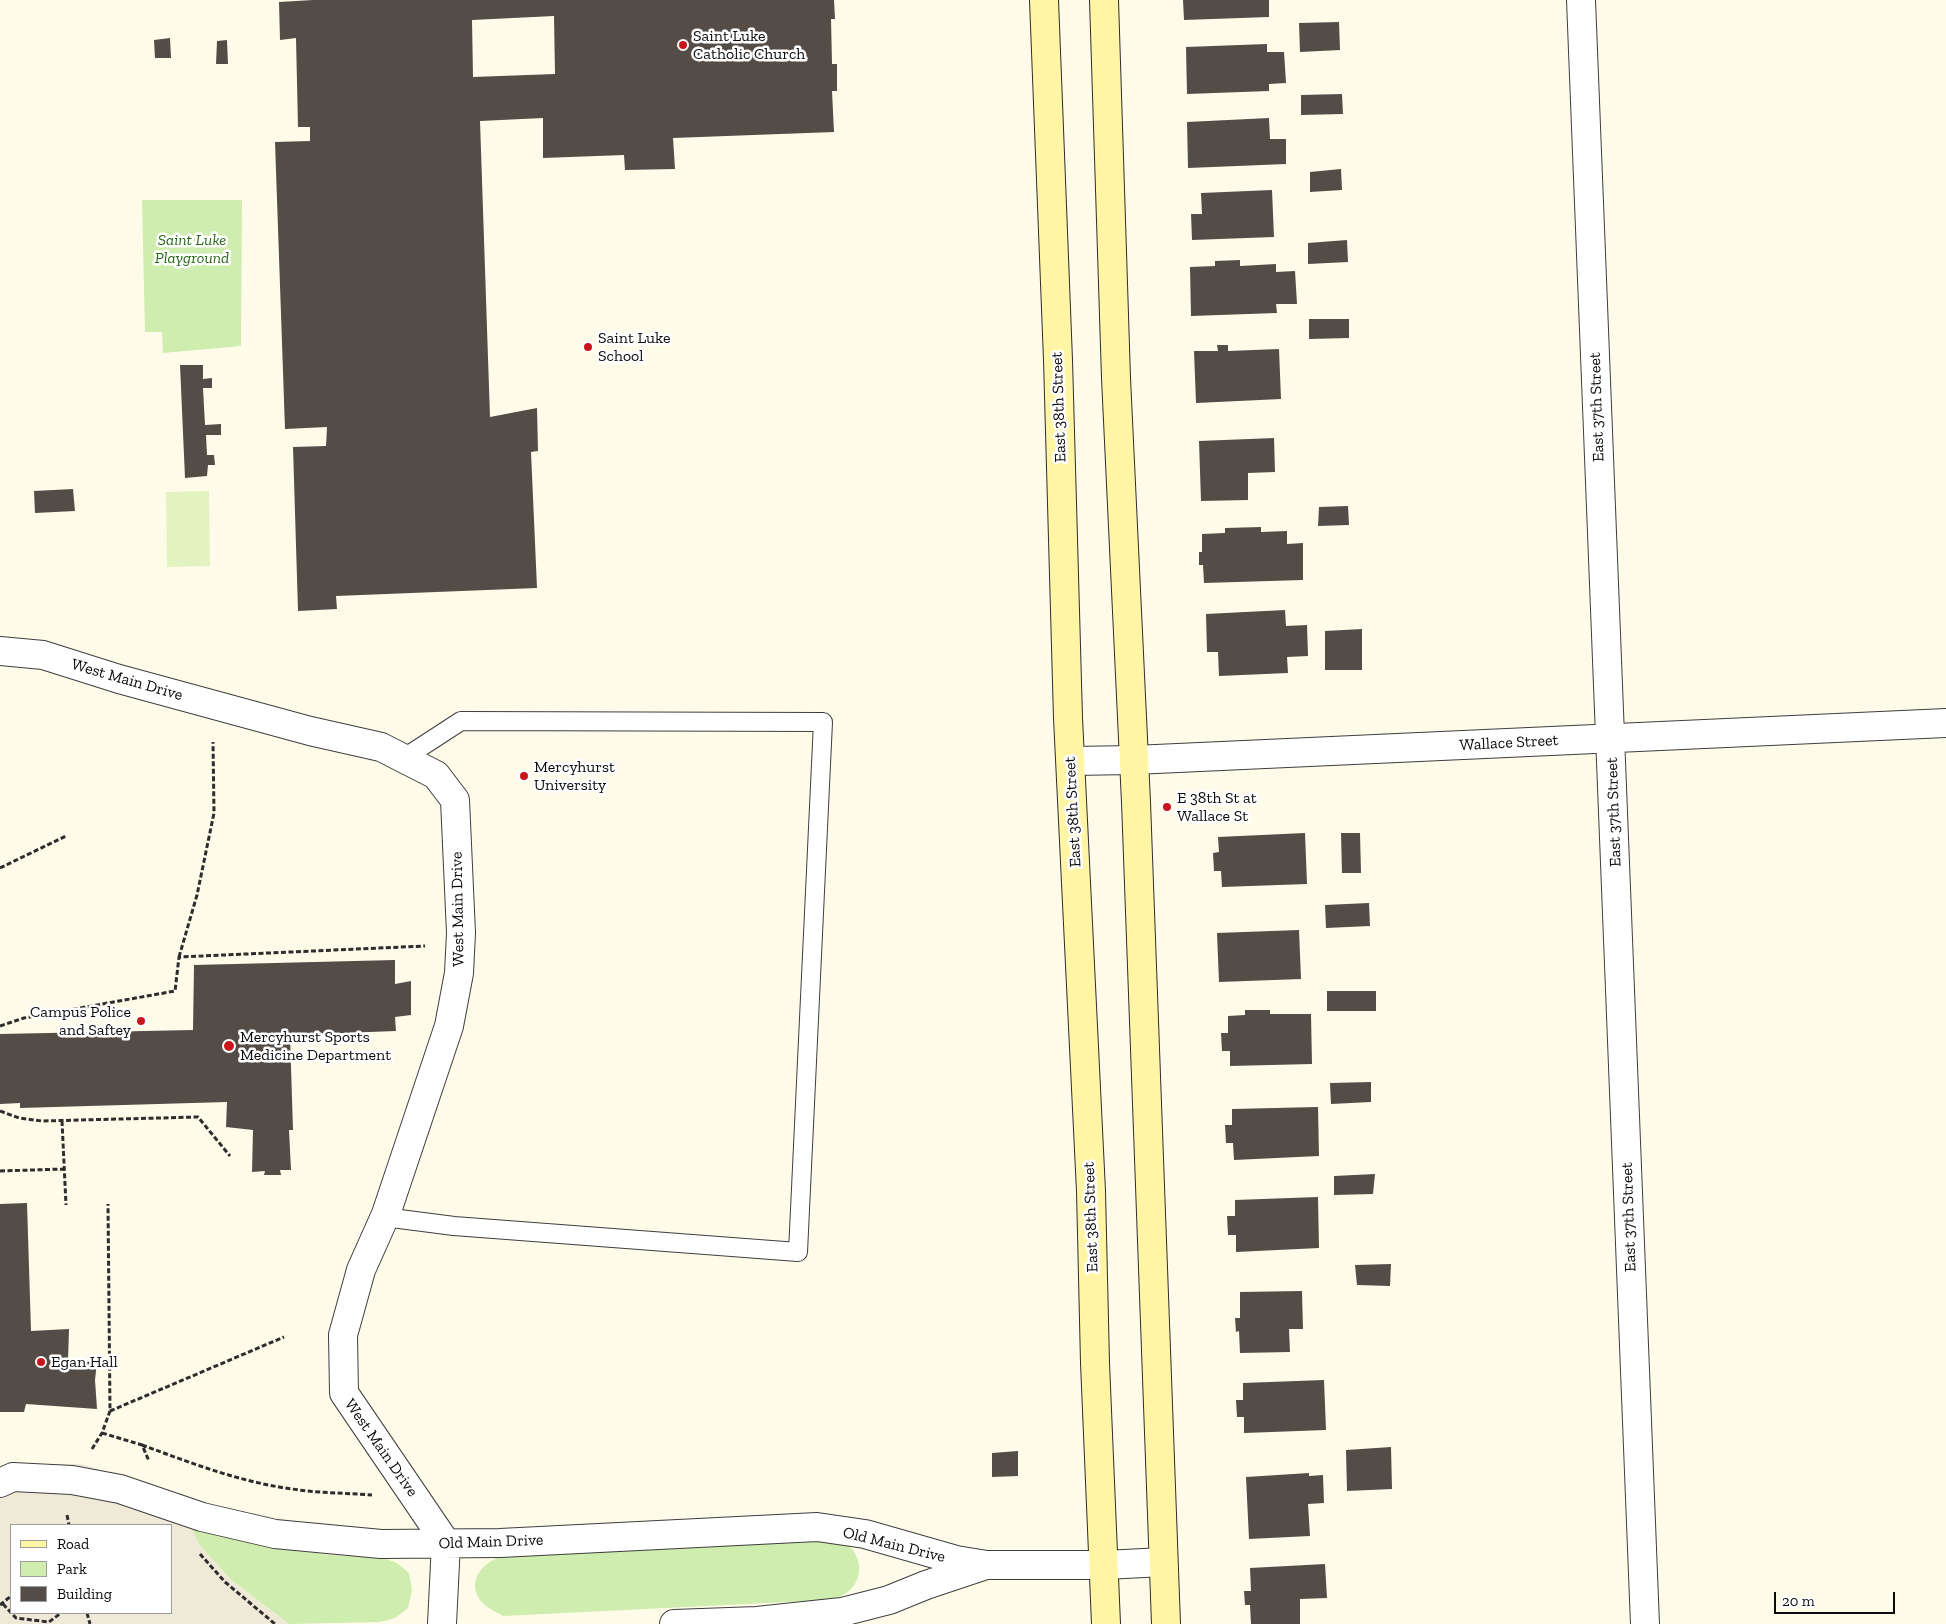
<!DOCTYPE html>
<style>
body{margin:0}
#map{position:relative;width:1946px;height:1624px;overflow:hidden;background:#fffbe9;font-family:"Zilla Slab",serif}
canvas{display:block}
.legend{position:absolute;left:10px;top:1524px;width:162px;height:90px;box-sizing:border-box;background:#fff;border:1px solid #9d9d9d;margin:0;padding:6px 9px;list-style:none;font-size:15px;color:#0b0b0b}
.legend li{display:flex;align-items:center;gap:10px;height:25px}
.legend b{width:25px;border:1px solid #9d9d9d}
.scale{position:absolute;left:1774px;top:1592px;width:121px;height:22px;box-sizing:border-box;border:2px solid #0b0b0b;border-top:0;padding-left:6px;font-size:15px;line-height:18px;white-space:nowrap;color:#0b0b0b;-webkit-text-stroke:4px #fff;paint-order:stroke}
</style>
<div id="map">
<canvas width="1946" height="1624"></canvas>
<ul class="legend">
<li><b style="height:6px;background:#fff5a4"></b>Road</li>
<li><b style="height:14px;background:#cfedae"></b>Park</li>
<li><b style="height:14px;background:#544c46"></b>Building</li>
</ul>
<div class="scale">20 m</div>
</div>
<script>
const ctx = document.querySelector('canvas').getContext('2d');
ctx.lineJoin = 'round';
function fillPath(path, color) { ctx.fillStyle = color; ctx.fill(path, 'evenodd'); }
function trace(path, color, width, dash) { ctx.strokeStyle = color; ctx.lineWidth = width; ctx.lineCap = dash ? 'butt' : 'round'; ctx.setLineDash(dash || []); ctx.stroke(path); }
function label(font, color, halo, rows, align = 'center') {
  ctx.font = font + ' "Zilla Slab",serif'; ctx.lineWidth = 5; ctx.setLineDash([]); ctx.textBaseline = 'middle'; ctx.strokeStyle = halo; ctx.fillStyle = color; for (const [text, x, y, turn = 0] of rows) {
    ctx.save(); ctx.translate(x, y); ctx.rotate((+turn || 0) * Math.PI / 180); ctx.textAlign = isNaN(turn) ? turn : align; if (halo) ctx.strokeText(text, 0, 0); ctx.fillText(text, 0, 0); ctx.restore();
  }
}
fillPath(new Path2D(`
 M142,200H242L241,346L163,353L162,332H145Z
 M191,1527L285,1549L331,1555L381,1557L397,1563L409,1573L412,1590L408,1608L395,1618L380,1622L289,1624L230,1579L198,1543Z
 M841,1539C844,1543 850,1546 853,1550C868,1573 854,1596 829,1600L503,1616C494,1611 483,1606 478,1597C467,1575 489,1559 506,1555Z`), '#cfedae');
fillPath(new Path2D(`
 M209,491L210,566L167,567L166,492Z`), '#e2f3c1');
fillPath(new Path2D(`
 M13,1464H82L217,1506L293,1521L382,1529L381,1557L331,1555L285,1549L191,1528L198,1543L230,1579L289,1624H0V1467ZM11,1525H171V1613H11Z`), '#efe9d8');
fillPath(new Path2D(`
 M313,0H834L835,19H831L832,64H837V91H832L834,132L673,138L675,169L625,170L624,155L543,158V118L480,121L490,417L537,408L538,451L531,452L537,588L336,596L337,609L298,611L293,447L326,446L327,427L285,429L275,142L310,141V127H298L296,38L280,40L279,2ZM554,16L555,74L473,77L472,20Z
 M1183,0H1269V17L1184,20Z
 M1339,22L1340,50L1300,52L1299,23Z
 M170,38L171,58H155L154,40Z
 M227,40L228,64H216L217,41Z
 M1267,44V52H1284L1286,83L1269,84V91L1187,94L1186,47Z
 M1342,94L1343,114L1301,115V95Z
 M1269,118L1270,139H1286V164L1188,168L1187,122Z
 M1341,169L1342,190L1310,192V172Z
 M1272,190L1274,237L1192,240L1191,214H1202L1201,193Z
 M1347,240L1348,262L1308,264V243Z
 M1240,260V266L1276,264V272L1295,271L1297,304H1276L1277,313L1191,316L1190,267L1215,266V261Z
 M1309,319H1349V338L1309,339Z
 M1217,345H1228V351L1279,349L1281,399L1196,403L1194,351H1218Z
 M180,365H203V379L212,378V388H203L205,425L221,424V435H206L207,455H214L215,465H208L207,476L185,478Z
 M1274,438L1275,472L1248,473V500L1201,501L1199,441Z
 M73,489L75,511L35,513L34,491Z
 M1348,506L1349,525L1318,526L1319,507Z
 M1261,527V532L1287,531V544L1303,543V580L1204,583L1203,565H1199V552H1202V534L1225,533V528Z
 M1285,610L1286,626L1307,625L1308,656L1287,657L1288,673L1219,676L1218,652H1207L1206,614Z
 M1362,629V670H1325V631Z
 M1305,833L1307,884L1222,887L1221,871H1214L1213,853L1219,852L1218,837Z
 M1341,833H1360L1361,873H1342Z
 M1369,903L1370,926L1326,928L1325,905Z
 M1299,930L1301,979L1219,982L1217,933Z
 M395,960V984L411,981V1015L395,1017L396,1031L290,1035L293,1130H289L291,1170H280L281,1175H264L265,1171L252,1172L253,1130L226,1127L227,1102L20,1108V1103L0,1104V1034L193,1030L194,965Z
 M1327,991H1376V1011H1327Z
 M1245,1010H1270V1014H1311L1312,1064L1230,1066V1051H1222L1221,1033H1228V1016L1245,1015Z
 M1371,1082V1102L1331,1104L1330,1083Z
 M1318,1107L1319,1156L1234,1160L1233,1143H1226L1225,1125H1232V1109Z
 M1375,1174L1373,1194L1334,1195V1176Z
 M1318,1197L1319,1248L1236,1252V1235H1228L1227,1216H1235V1200Z
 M27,1203L31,1331L69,1329L68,1361L97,1362L95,1380L97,1409L26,1404L24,1412H0V1204Z
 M1391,1264L1390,1286L1357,1285L1355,1265Z
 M1302,1291L1303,1329H1289L1290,1352L1240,1353L1239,1331L1236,1332L1235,1318H1240V1292Z
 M1324,1380L1326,1430L1244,1433V1417H1237L1236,1400H1243V1383Z
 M1391,1447L1392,1489L1347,1491L1346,1450Z
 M1018,1451V1476L992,1477V1453Z
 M1309,1473V1476L1323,1475L1324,1503L1308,1504L1310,1536L1249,1539L1246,1477Z
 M1325,1564L1327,1598L1300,1599V1624H1251L1250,1605H1245L1244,1591H1251L1250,1568Z`), '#544c46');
const lane = new Path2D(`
 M384,1217L454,1226L798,1252L823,722L461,721L404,758`);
const street = new Path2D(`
 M1581,0L1645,1624
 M0,651L43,655L119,679L310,731L381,747L436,775L455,800L461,933L459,973L449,1026L386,1214L361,1270L343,1335L344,1393L446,1543L442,1624
 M1071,761L1134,760L1946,723
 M0,1483L13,1477L72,1480L120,1489L202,1517L275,1534L381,1544L500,1543L817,1527L865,1534L956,1560L987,1565H1105L1163,1562
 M674,1624L757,1621L842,1612L889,1600L926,1585L983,1566`);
const secondary = new Path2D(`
 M1044,0L1058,360L1068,718L1091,1191L1095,1363L1106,1624
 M1104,0L1116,378L1136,802L1166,1624`);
trace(lane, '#3e3e3e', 20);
trace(street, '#3e3e3e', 30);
trace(secondary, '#2d2d2d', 30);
trace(new Path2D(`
 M0,868L66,836
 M179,957L197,895L214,813L213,742
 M0,1026L24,1018L175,991L179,957L425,946
 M0,1111L19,1118L42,1121L198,1117L230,1156
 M62,1121L66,1205
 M0,1171L64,1169
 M110,1411L284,1337
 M102,1433L142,1445L149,1461
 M142,1445C191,1463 240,1482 292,1489C318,1493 345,1493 372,1495
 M92,1449L102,1433L110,1411L108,1204
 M67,1515L69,1525
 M200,1554L225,1582L275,1624
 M3,1604L16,1618L49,1622L61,1613
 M0,1605L11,1596
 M87,1613L90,1624`), '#2d2d2d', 3, [5, 2.5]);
trace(lane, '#fff', 18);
trace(street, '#fff', 28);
trace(secondary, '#fff5a4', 28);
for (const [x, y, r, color] of [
 [683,45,5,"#c8161d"],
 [588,347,5,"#c8161d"],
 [524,776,5,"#c8161d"],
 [1167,807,5,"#c8161d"],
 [141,1021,5,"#c8161d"],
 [229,1046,6,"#c8161d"],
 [41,1362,5,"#c8161d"]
]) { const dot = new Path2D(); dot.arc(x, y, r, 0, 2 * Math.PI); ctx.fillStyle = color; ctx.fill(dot); trace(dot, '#fff', 2); }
label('16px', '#0b0b0b', '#fff', [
 ["Saint Luke",693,36],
 ["Catholic Church",693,54],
 ["Saint Luke",598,338],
 ["School",598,356],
 ["Mercyhurst",534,767],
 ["University",534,785],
 ["E 38th St at",1177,798],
 ["Wallace St",1177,816],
 ["Campus Police",131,1012,"right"],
 ["and Saftey",131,1030,"right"],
 ["Mercyhurst Sports",240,1037],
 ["Medicine Department",240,1055],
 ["Egan Hall",51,1362]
], 'left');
label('italic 16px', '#266816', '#fff', [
 ["Saint Luke",192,240],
 ["Playground",192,258]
]);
label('16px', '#0b0b0b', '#fff', [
 ["East 38th Street",1059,407,-92],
 ["East 37th Street",1597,407,-92],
 ["West Main Drive",127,680,16],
 ["Wallace Street",1509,743,-3],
 ["East 38th Street",1073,812,-93],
 ["East 37th Street",1614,812,-92],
 ["West Main Drive",458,909,-91],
 ["East 38th Street",1091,1217,-92],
 ["East 37th Street",1629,1217,-92],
 ["West Main Drive",381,1448,55],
 ["Old Main Drive",491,1542,-2],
 ["Old Main Drive",894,1545,14]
]);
</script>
